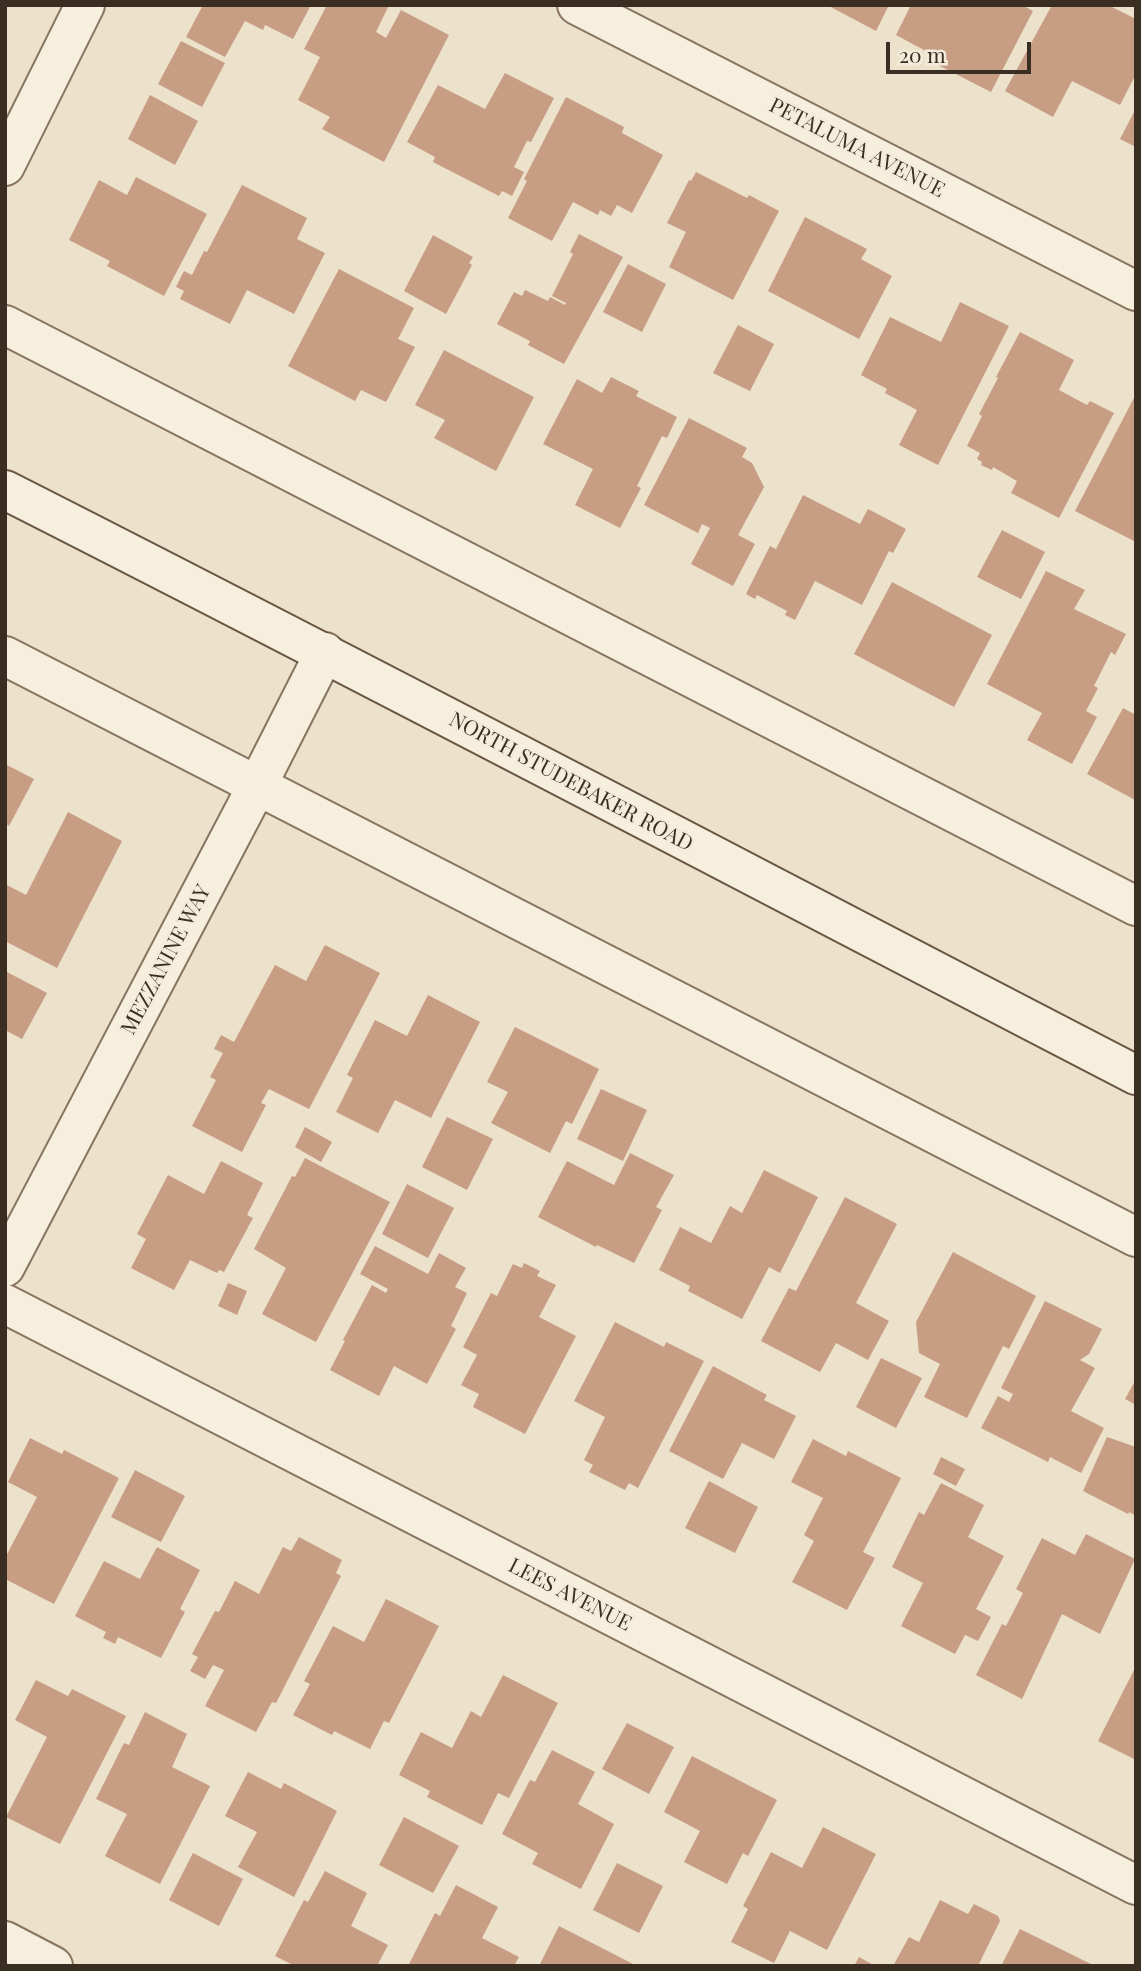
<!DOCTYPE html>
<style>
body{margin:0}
#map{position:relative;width:1141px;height:1971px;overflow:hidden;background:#ece1cb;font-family:"Playfair Display",serif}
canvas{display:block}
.frame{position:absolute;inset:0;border:7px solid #3a2d22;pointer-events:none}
.scale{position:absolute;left:886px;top:42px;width:145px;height:32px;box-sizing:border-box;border:4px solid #3a2d22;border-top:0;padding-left:9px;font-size:21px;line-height:24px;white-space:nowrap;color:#3a2d22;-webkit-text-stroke:5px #f4ebda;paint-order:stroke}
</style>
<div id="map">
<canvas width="1141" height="1971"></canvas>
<div class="frame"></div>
<div class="scale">20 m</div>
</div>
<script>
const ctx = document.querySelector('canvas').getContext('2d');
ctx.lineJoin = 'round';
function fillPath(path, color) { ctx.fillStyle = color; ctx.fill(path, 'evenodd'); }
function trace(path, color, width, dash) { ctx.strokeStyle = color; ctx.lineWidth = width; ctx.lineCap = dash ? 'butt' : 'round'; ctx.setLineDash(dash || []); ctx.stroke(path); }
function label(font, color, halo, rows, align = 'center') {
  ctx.font = font + ' "Playfair Display",serif'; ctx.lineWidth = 5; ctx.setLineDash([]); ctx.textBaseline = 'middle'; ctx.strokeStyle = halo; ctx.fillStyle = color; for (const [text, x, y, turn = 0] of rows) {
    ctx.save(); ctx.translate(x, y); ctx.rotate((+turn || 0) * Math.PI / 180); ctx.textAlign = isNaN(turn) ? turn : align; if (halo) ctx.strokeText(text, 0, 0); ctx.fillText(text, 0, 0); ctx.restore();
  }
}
fillPath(new Path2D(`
 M203,5H311L293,39L265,25L263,30L245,21L225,57L186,37Z
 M327,5H389L376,32L386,38L401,10L449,35L384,162L322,129L330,117L298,100L320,57L304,49Z
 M827,5H889L876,31Z
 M911,5H1022L1033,11L991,92L934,63L937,57L896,35Z
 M1052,5H1108L1136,19V74L1120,105L1072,81L1053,117L1005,91Z
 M181,41L225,63L202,107L158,84Z
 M505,73L554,98L531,142L527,141L514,167L524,172L512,196L502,191L499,196L433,162L435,157L407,142L438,85L485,109Z
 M150,95L198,121L175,165L128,139Z
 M566,97L624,127L622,133L663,155L632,213L617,205L611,216L600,210L598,215L573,202L552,241L508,218L527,181L524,179Z
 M1136,108V147L1120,139Z
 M696,172L747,198L749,195L779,211L733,300L669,267L686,232L667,223L689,180L691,181Z
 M136,177L207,214L164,296L107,266L110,261L69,240L99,180L127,195Z
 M242,185L307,218L297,239L325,253L294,314L247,290L230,324L180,299L184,291L176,287L184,271L192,275L204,251L207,252Z
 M805,217L867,249L861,259L892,276L859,339L768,291Z
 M579,234L623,257L564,364L528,345L530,341L497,324L514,292L522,296L525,290L548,301L550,297L565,305L566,303L552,296L573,254L570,252Z
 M433,235L473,257L469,263L472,265L446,314L404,291Z
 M628,264L666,284L642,332L603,312Z
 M339,269L414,308L398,339L415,347L386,402L361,390L355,401L288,366Z
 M960,302L1009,326L938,465L899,445L917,410L885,393L887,389L861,375L890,317L941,342Z
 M738,325L774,344L750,391L713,373Z
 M1020,332L1074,360L1059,390L1087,405L1090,401L1114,413L1059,518L1011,493L1017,481L993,467L992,470L981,465L982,462L977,459L980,453L967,446L982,416L979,414L998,378L996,377Z
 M444,350L534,397L496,471L434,438L445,420L415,405Z
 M611,377L639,391L636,396L677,417L667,438L662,436L637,486L641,488L620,528L575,505L593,469L543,444L577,379L602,393Z
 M1136,394V542L1075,511Z
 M689,418L747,448L742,457L752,463L764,487L738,535L755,544L733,586L691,564L710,528L702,524L698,533L644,505Z
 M803,495L860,524L868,509L906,529L893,553L889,551L862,605L815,581L795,620L785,615L787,611L757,595L755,599L746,594L770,546L776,549Z
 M1002,530L1045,552L1021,599L977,577Z
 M1046,571L1085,590L1074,609L1126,634L1115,655L1111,652L1094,686L1098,688L1086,711L1097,717L1072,764L1027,740L1042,713L987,684Z
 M892,582L992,635L954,707L854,654Z
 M1123,708L1136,715L1135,800L1087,774Z
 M5,764L34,779L9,826L5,823Z
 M68,812L122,841L57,968L5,941V884L26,895Z
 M325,945L380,973L309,1109L269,1089L261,1103L266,1105L242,1152L192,1126L216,1080L210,1077L223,1053L214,1049L221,1035L234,1042L275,965L306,981Z
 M5,971L47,993L22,1039L5,1030Z
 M428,995L480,1022L431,1118L395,1100L378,1133L336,1112L353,1078L347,1075L375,1020L407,1036Z
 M515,1027L599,1069L572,1124L566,1121L550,1153L491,1123L508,1092L487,1082Z
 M601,1089L647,1110L623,1161L577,1139Z
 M447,1117L493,1139L467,1190L422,1167Z
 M305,1127L332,1142L321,1162L295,1147Z
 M630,1153L674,1175L656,1207L662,1210L634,1263L597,1245L596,1247L538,1217L567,1161L614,1185Z
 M305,1158L390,1202L316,1342L262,1314L286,1268L254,1249L292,1176L295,1177Z
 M221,1161L263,1183L247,1215L253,1218L224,1272L219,1270L217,1273L190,1260L174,1290L131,1268L146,1239L137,1234L168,1175L204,1194Z
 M764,1170L818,1197L780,1273L769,1267L742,1319L688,1291L690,1286L659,1270L680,1227L711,1243L730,1206L742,1213Z
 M407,1184L454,1208L428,1258L382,1234Z
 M845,1197L897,1224L856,1303L889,1321L868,1360L836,1343L820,1372L761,1341L789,1288L796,1291Z
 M375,1246L428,1274L439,1253L466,1268L455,1287L467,1293L451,1326L456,1329L427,1384L394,1366L379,1396L330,1370L345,1341L343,1340L372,1285L386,1293L388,1289L360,1274Z
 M953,1252L1036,1296L1009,1349L1003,1346L967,1418L924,1397L940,1364L919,1353L916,1322Z
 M524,1263L540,1271L537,1276L556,1285L539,1317L576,1336L525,1434L473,1407L479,1394L461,1385L477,1355L463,1347L491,1293L497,1296L513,1264L522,1268Z
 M228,1283L247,1291L237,1315L218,1306Z
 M1045,1301L1102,1329L1089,1354L1080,1360L1095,1368L1071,1411L1104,1428L1081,1473L1050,1457L1048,1462L981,1428L998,1396L1009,1402L1013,1394L1001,1388Z
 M615,1322L664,1347L666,1342L704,1361L638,1488L629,1483L625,1490L589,1472L593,1465L584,1460L605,1417L574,1401Z
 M881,1358L922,1378L896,1428L856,1407Z
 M713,1366L767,1395L764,1400L796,1416L774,1459L742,1443L723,1479L669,1451Z
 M1136,1379V1405L1125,1399Z
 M1107,1437L1136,1447V1516L1129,1512L1128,1514L1083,1491Z
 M30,1438L62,1454L64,1450L119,1478L54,1604L5,1579V1558L37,1497L8,1482Z
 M813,1439L846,1456L848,1451L901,1478L863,1552L875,1558L847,1610L792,1582L814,1541L804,1535L823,1498L791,1482Z
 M941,1457L965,1469L956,1486L933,1474Z
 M135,1470L185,1496L161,1542L111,1517Z
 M709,1481L758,1507L735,1553L685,1528Z
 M941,1483L984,1505L968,1537L1004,1556L976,1609L991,1617L978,1641L965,1635L955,1654L901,1626L923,1583L892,1567L919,1512L924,1515Z
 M1086,1534L1135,1559L1100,1634L1062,1614L1022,1699L976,1675L1002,1624L1006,1626L1023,1593L1016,1589L1042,1538L1075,1555Z
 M299,1537L342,1560L336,1573L341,1576L276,1703L272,1702L256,1732L205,1706L224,1670L213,1665L205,1679L190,1671L198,1657L192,1654L215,1611L219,1612L235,1581L259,1594L283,1547L291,1551Z
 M157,1547L200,1570L180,1609L185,1612L161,1658L118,1637L115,1644L103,1638L106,1632L75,1616L104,1561L140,1579Z
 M386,1599L439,1626L389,1723L384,1721L370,1749L334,1731L332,1735L293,1715L310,1684L304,1681L333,1626L364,1642Z
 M1136,1666V1760L1098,1741Z
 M503,1675L558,1703L509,1798L498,1793L482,1825L427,1797L430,1791L399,1775L421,1732L452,1748L471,1711L481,1717Z
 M36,1680L68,1696L72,1689L126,1716L60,1844L6,1817L47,1737L15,1720Z
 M145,1712L187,1734L172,1767L210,1786L160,1884L105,1856L127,1814L96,1799L124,1743L129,1745Z
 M627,1723L674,1747L649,1794L602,1769Z
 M552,1750L595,1772L578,1804L614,1824L581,1889L532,1864L538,1853L502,1834L530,1780L535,1782Z
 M692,1756L777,1800L748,1856L743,1853L727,1884L684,1862L700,1831L664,1812Z
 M248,1772L281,1789L284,1783L337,1811L294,1897L238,1867L257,1832L225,1816Z
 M404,1817L459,1846L433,1893L379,1865Z
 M823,1827L876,1854L827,1950L790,1931L774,1963L731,1942L748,1909L743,1906L771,1852L802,1868Z
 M193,1853L243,1879L219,1926L169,1900Z
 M617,1863L663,1886L639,1933L593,1910Z
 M325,1871L367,1893L351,1926L388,1945L377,1966H295L275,1956L304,1900L308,1902Z
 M456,1885L498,1907L482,1938L519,1957L514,1966H408L435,1913L440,1916Z
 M940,1900L968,1914L974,1904L998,1916L1000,1921L978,1966H893L909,1937L919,1942Z
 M559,1926L637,1966H539Z
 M1020,1929L1095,1966H1001Z
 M859,1957L875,1966H854Z`), '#c79d84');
const street = new Path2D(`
 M577,5L1136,291
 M5,166L85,5
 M5,325L1136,906
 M5,656L1136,1237
 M5,1267L258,784L325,652
 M5,1304L1136,1885
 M5,1941L53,1966`);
const secondary = new Path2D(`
 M5,490C384,682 759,880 1136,1075`);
trace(street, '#887460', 42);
trace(secondary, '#6a5543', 42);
trace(street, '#f7efde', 38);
trace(secondary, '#f7efde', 38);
label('21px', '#3a2d22', '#f4ebda', [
 ["PETALUMA AVENUE",857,148,27],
 ["NORTH STUDEBAKER ROAD",571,782,28],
 ["MEZZANINE WAY",166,960,-62],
 ["LEES AVENUE",570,1595,27]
]);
</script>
